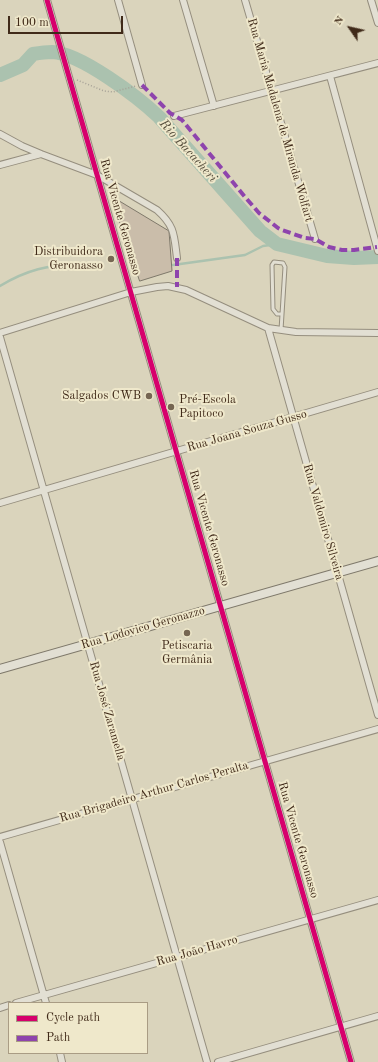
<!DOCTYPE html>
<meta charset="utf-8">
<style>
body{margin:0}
#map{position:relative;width:378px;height:1062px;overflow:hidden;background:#dad4bc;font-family:"Old Standard TT",serif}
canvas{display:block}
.legend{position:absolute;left:8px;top:1002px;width:140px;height:52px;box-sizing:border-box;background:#efe8cb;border:1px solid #a99c84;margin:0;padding:5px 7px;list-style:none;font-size:12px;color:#402a19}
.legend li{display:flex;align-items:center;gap:8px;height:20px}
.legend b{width:20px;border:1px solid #a99c84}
.north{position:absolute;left:330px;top:8px;width:40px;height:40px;-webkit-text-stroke:3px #efe8cb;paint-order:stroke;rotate:304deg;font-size:11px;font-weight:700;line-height:16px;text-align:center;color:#402a19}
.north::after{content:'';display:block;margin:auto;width:14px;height:18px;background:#402a19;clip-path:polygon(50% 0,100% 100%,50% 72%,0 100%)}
.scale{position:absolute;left:8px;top:16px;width:115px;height:18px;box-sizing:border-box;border:2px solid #402a19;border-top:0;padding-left:5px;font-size:12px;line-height:14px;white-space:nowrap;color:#402a19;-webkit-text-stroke:3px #efe8cb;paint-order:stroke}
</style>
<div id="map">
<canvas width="378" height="1062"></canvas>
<ul class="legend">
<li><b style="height:5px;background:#d6006c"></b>Cycle path</li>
<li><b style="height:5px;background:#8e44ad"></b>Path</li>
</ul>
<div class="north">N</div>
<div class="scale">100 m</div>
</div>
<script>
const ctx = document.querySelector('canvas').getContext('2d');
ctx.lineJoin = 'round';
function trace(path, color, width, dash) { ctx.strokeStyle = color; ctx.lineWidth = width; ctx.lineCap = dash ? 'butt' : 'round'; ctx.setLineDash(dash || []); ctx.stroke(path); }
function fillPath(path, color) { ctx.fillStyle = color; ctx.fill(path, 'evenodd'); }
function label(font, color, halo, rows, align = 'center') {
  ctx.font = font + ' "Old Standard TT",serif'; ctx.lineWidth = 4; ctx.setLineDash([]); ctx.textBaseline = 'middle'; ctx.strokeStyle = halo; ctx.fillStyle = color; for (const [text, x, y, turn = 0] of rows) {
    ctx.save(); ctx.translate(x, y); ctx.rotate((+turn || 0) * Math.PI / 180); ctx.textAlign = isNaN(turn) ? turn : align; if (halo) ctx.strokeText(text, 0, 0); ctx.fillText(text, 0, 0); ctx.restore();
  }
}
trace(new Path2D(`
 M173,265L245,255L263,246L277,244
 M0,286C28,269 47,266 79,263`), '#abc2af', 2.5);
trace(new Path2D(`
 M0,75L23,65L33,54C39,53 46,52 52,52C80,53 138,97 159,117L260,231L277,244L327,256L354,258L378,257`), '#abc2af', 14);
const building = new Path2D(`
 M111,196L169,231L172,271L140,281Z`);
fillPath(building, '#cabdaa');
trace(building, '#7e786a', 1);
const service = new Path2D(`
 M281,330L285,267L283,263L274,262L272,265L273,309L277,314H282`);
const minor = new Path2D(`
 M47,0L351,1062
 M118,0L142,85
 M183,0L214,106
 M245,0L315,239
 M371,0L378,23
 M330,76L378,251
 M174,116L378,63
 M0,134L22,146L41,154L97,175L157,210C175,226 174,235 177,258
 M0,165L41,154
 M268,328L378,715
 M0,333L131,292L157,287L168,286L186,290L268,328L296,332L378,333
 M0,337L207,1062
 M0,503L378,392
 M0,837L378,729
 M0,842L46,1003
 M16,1003L378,900
 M0,1008L9,1005
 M60,1053L62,1062
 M218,1062L378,1016`);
const secondary = new Path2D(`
 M0,669L378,561`);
trace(service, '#958e7e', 5);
trace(minor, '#958e7e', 8);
trace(secondary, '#7e786a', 10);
trace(new Path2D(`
 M77,80L104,91L113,92L136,86`), '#a6a197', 1.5, [1, 2]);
trace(service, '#e2dfd3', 3);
trace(minor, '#e2dfd3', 6);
trace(secondary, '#e2dfd3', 8);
trace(new Path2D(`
 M142,85L170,113L182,120L245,197L259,213L278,228L282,230L305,238L315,239L329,247L342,250H354L377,247
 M177,258V287`), '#8e44ad', 4, [8, 4]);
trace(new Path2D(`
 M47,0L351,1062`), '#d6006c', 5);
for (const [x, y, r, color] of [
 [111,259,4,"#766652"],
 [149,396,4,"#766652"],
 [171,407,4,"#766652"],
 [187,633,4,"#766652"]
]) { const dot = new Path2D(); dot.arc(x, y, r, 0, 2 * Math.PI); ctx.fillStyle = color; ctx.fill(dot); trace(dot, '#efe8cb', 1.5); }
label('12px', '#402a19', '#efe8cb', [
 ["Rua Maria Madalena de Miranda Wolfart",280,120,74],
 ["Rua Vicente Geronasso",120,217,74],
 ["Rua Joana Souza Gusso",247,431,-16],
 ["Rua Valdomiro Silveira",323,522,74],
 ["Rua Vicente Geronasso",209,528,74],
 ["Rua Lodovico Geronazzo",143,628,-16],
 ["Rua José Zaramella",107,711,74],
 ["Rua Brigadeiro Arthur Carlos Peralta",154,792,-16],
 ["Rua Vicente Geronasso",298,840,74],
 ["Rua João Havro",197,951,-16]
]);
label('12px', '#402a19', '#efe8cb', [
 ["Distribuidora",103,252],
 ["Geronasso",103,266],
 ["Salgados CWB",141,396],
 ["Pré-Escola",179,400,"left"],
 ["Papitoco",179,414,"left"],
 ["Petiscaria",187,646,"center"],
 ["Germânia",187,660,"center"]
], 'right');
label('italic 13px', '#564e3d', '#efe8cb', [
 ["Rio Bacacheri",188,151,48]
]);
</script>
